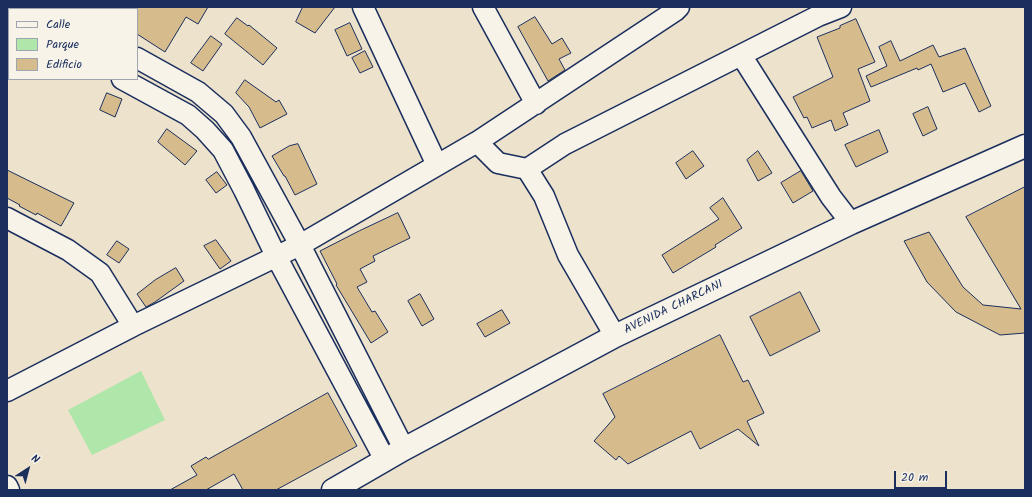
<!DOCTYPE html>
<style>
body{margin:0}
#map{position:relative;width:1032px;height:497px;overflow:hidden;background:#ede2cc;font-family:Kalam,sans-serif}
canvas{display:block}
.frame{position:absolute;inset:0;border:8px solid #1b2f5e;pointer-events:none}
.legend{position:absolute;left:8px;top:8px;width:130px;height:72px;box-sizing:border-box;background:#f7f3e8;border:1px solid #9fa5b1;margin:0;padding:5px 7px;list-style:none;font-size:12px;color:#1b2f5e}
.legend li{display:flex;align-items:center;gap:8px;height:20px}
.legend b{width:20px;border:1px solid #9fa5b1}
.north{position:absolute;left:8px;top:449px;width:40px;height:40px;-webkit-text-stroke:3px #f7f3e8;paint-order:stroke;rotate:36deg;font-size:11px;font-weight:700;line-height:16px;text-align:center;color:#1b2f5e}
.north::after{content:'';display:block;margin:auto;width:14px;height:18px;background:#1b2f5e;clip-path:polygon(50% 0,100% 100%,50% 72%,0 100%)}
.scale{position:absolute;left:894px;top:471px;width:53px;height:18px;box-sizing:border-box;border:2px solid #1b2f5e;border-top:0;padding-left:5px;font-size:12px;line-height:14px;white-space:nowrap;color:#1b2f5e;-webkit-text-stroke:3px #f7f3e8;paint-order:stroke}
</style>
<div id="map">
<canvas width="1032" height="497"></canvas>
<div class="frame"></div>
<ul class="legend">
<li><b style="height:5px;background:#f7f3e8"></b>Calle</li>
<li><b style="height:11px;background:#afe6a9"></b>Parque</li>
<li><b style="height:11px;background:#d6bc8c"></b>Edificio</li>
</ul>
<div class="north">N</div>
<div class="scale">20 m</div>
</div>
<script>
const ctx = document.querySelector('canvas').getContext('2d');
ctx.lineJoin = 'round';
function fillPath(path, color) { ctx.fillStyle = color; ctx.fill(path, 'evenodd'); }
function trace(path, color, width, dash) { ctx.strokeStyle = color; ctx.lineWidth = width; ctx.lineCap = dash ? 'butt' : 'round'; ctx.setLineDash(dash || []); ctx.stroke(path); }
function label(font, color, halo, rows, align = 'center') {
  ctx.font = font + ' Kalam,sans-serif'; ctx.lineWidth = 4; ctx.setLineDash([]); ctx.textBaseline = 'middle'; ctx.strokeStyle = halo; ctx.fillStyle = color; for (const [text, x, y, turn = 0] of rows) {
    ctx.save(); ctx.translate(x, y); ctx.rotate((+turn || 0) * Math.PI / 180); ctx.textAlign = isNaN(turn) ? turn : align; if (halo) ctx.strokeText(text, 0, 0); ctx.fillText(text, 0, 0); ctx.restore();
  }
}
fillPath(new Path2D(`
 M141,371L165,420L92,455L68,410Z`), '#afe6a9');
const building = new Path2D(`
 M137,7H208L198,24L186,17L165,52L137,34Z
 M303,7H335L315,33L296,22Z
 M535,17L552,44L562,38L571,53L559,59L565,70L548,81L518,27Z
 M237,18L248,26L249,25L277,48L263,65L225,34Z
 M856,19L875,62L858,69L870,101L843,113L848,125L835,131L831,120L812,128L807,117L804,118L793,97L833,77L817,37L840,28V26Z
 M350,23L362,49L347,56L335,30Z
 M211,36L222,44L203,71L191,63Z
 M891,41L900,61L933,45L939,57L965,48L991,106L979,112L965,83L943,92L931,64L918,70L917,68L871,87L866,76L887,66L879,47Z
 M365,51L373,67L360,73L352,58Z
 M245,80L276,102L279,100L287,114L260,128L249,107L236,93Z
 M107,93L122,99L115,117L100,110Z
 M928,107L937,129L923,136L913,114Z
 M167,129L197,151L185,165L158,142Z
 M879,130L888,152L856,167L845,145Z
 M298,144L317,184L295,195L285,176H284L272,156L289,146Z
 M693,151L704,166L686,179L676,163Z
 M758,151L772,173L758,181L747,160Z
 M7,170L74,203L61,226L37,213L36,215L19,206L20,205L7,198Z
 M801,171L813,191L793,203L781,183Z
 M217,172L227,185L216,193L206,180Z
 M1025,187V333L1000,335L956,312L927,282L904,241L929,232L963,287L983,305L1021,309L966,217Z
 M723,198L742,228L715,245L716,247L673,273L662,255L719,219L710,208Z
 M398,213L410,238L373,256L375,261L360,269L367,282L357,287L372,312L375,311L388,332L371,343L336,285L337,284L320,251L359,231Z
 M216,240L231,261L220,269L204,246Z
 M117,241L129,249L119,263L107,255Z
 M176,268L184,281L155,302L146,307L137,294L155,280Z
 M800,292L820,331L770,356L750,317Z
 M420,294L434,319L422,326L408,301Z
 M502,310L510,323L485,337L477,324Z
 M720,335L743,382L748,380L764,413L747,421L759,446L738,429L700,449L691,431L628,464L619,456L616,460L594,441L615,417L603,394Z
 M328,393L357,446L276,490H243L234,474L206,490H170L197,475L191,466L206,457L208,459Z`);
fillPath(building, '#d6bc8c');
trace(building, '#1b2f5e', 1);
const street = new Path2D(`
 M47,7L50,9
 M363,7L437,165
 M483,7L536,104
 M7,18L9,19
 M741,55L831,197L851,223
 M137,58L198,92L224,114L241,137L300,245L404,449
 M122,79L188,115L205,130L223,150L244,190L276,256L385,460
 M477,142L498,163L527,169L565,144L818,16L841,7
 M527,169L544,196L568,255L615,336
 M7,218L68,250L100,273L133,326
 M7,391L133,326L300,245L477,142L675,11L679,7
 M7,486L9,490`);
const secondary = new Path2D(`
 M333,490L404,449L615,336L851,223L1025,146`);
trace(street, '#1b2f5e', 23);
trace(secondary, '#1b2f5e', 25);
trace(street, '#f7f3e8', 20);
trace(secondary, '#f7f3e8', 22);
label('12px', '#1b2f5e', '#f7f3e8', [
 ["AVENIDA CHARCANI",674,308,-26]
]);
</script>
